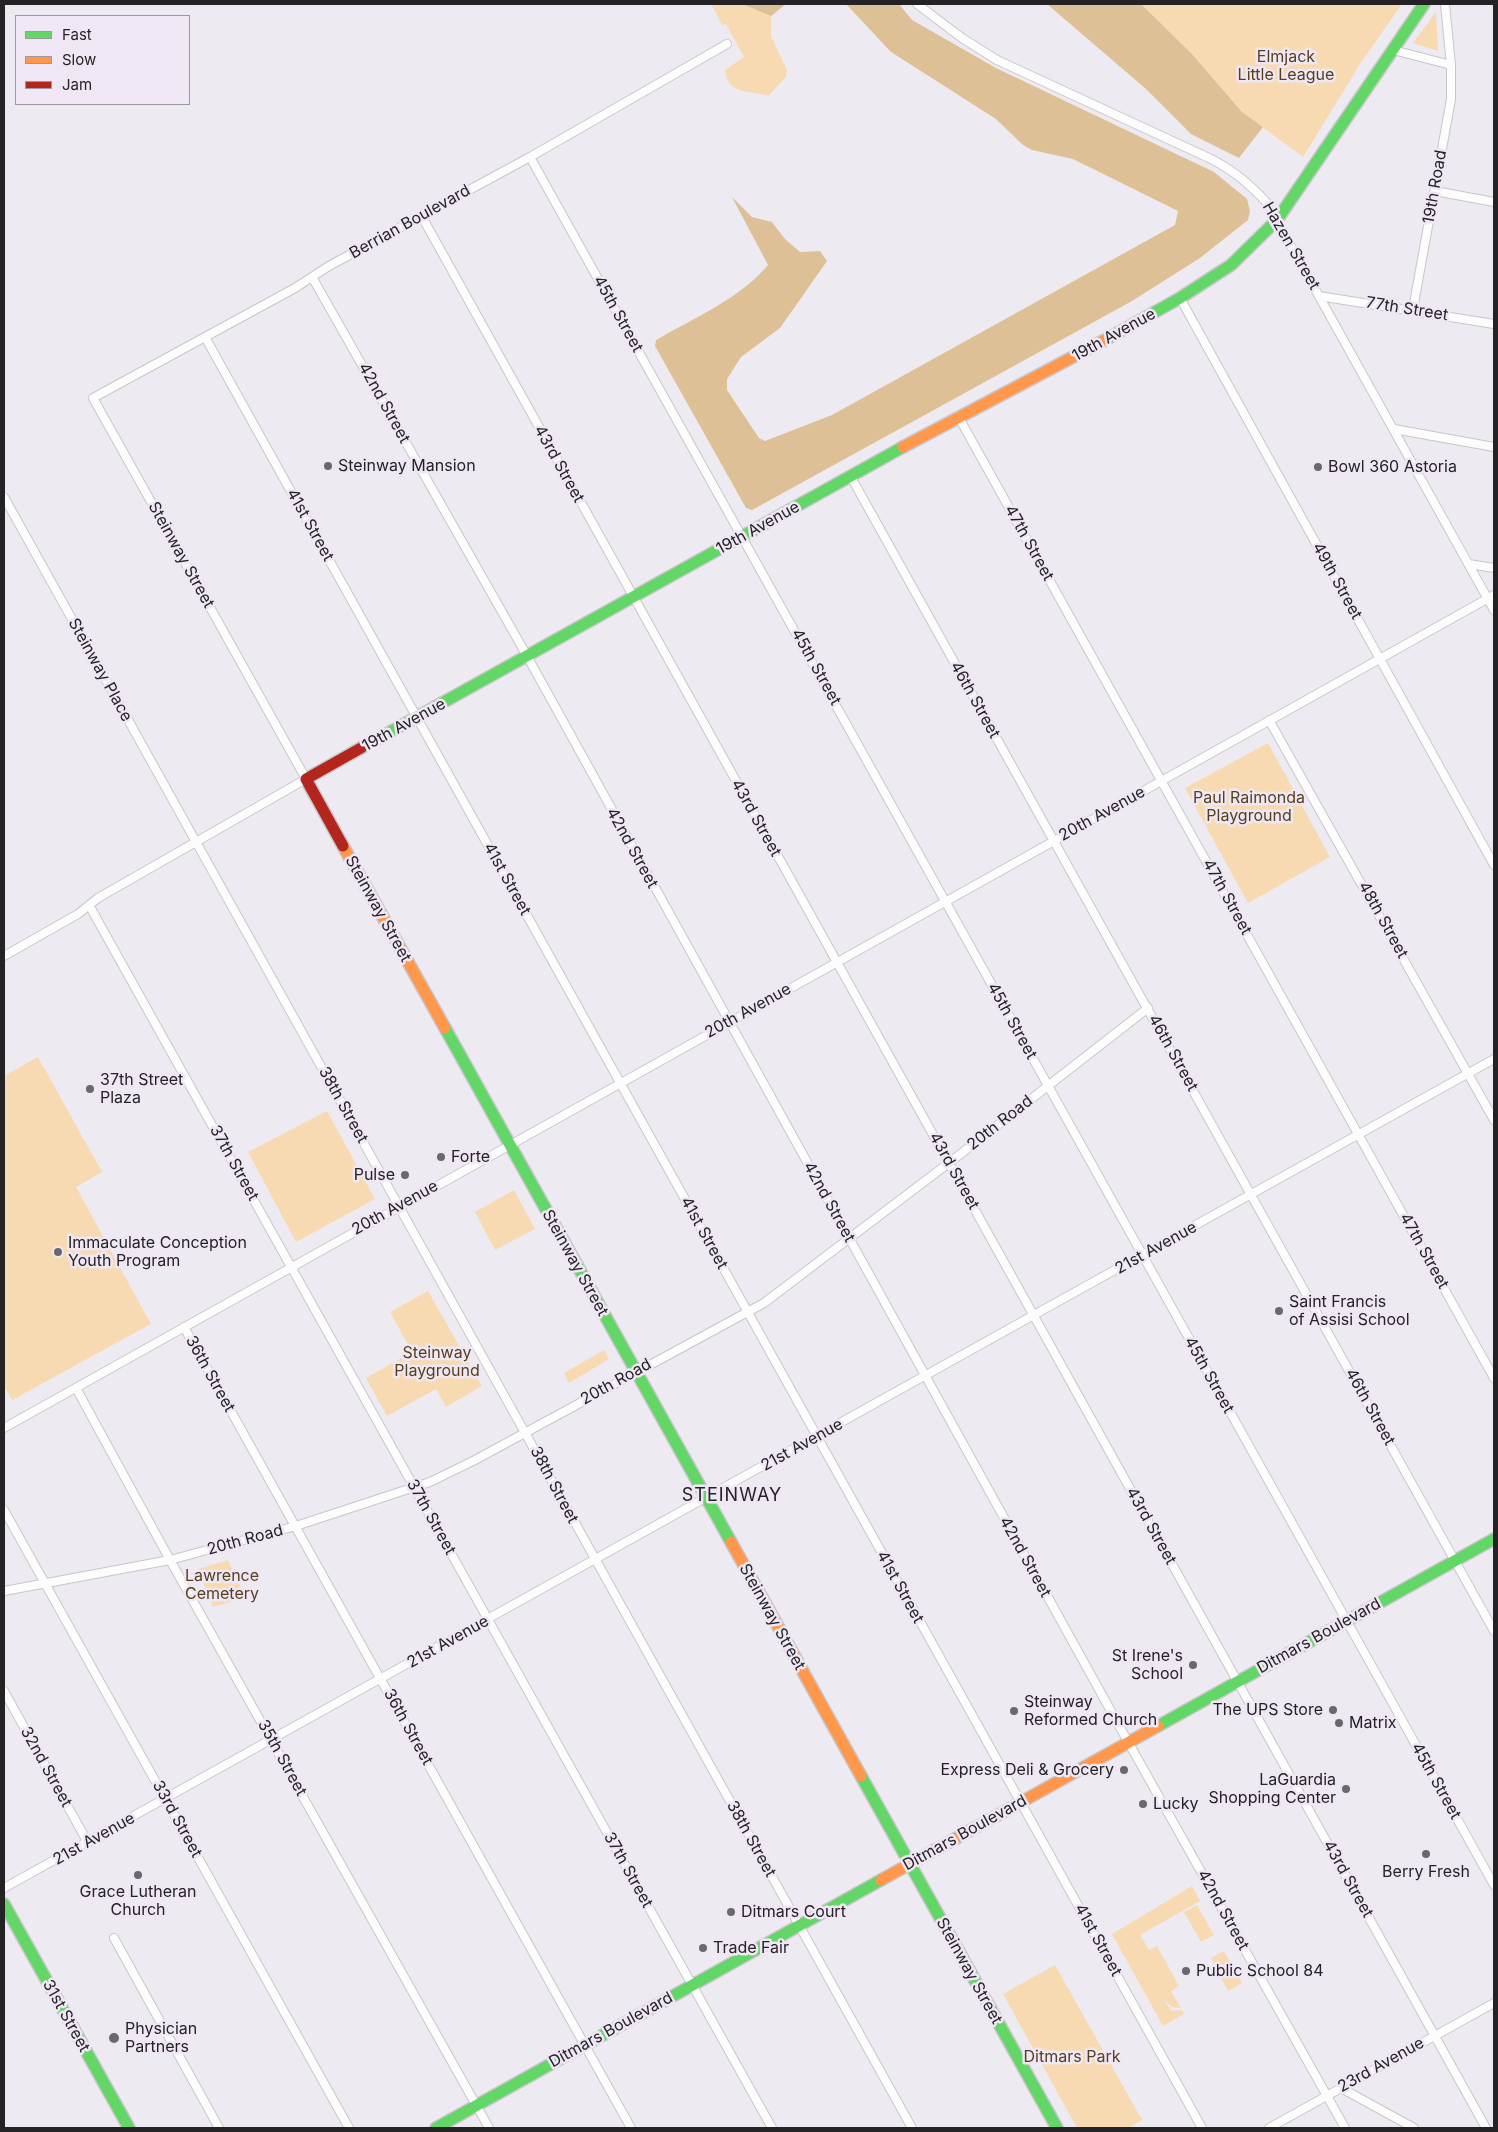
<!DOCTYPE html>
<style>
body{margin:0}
#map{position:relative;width:1498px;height:2132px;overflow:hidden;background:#eeeaf1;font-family:Inter,sans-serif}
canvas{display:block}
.frame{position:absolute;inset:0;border:5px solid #252226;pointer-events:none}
.legend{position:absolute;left:15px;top:15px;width:175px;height:90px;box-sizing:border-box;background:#efe7f4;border:1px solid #9e98a2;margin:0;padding:6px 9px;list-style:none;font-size:15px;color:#252226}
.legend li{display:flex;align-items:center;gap:10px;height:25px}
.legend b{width:25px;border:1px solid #9e98a2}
</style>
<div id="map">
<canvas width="1498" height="2132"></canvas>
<div class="frame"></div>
<ul class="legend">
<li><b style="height:6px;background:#63d668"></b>Fast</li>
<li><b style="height:6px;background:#ff974d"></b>Slow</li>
<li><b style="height:6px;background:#b3261e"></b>Jam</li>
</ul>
</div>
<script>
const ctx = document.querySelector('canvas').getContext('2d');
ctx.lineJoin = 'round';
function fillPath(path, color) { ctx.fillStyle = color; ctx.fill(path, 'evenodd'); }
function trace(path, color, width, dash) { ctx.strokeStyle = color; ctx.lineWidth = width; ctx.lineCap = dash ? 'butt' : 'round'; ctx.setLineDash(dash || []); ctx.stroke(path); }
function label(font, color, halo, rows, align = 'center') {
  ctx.font = font + ' Inter,sans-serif'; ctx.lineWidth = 5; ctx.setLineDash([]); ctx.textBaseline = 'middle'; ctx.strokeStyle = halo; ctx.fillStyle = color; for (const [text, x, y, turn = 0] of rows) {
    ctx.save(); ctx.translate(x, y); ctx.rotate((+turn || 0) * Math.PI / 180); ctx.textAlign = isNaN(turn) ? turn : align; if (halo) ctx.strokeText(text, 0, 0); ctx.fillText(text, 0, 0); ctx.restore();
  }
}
fillPath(new Path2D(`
 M711,4H742L771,16V36L787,70L786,77L768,96C748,89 728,96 725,70L744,57L726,24L722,25Z
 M1141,4H1402L1362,61L1303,157L1242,112L1192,54Z
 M1436,12L1438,51L1413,43Z
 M1268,743L1330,857L1248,903L1185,788Z
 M38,1057L102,1172L76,1187L151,1324L12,1400L4,1386V1076Z
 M327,1111L375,1199L296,1242L248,1152Z
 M514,1190L535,1229L495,1250L475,1212Z
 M428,1291L482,1386L446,1407L436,1389L387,1416L366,1378L412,1352L390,1312Z
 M604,1350L609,1359L569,1383L564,1373Z
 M228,1560L243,1592L237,1600L213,1607L198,1569Z
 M1192,1886L1200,1901L1140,1935L1149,1950L1157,1946L1179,1986L1171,1991L1181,2008L1172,2007L1163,1999L1172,2011L1182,2010L1184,2014L1163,2026L1112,1934Z
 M1197,1905L1214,1935L1201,1942L1184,1912Z
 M1224,1951L1242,1983L1228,1991L1211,1958Z
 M1055,1965L1142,2120L1128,2128H1077L1003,1994Z`), '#f7dab2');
fillPath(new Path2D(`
 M742,4H786L771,16Z
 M846,4H899L912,20L996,68L1214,172L1247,199L1250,211L1248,220L1200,258L1132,301L752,510L746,508L655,346L656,340C694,318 741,298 768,265L732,197L752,217L772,222L785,239L800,252L820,251L827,261L780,328L741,357L727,379V390L759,438L765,441L832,415L1175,225L1178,211L1073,159L1032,150L1023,145L996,119L891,52Z
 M1047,4H1141L1192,54L1242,112L1263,127L1239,158L1191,134L1146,89Z`), '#dec096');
const street = new Path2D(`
 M917,4L962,38L997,60L1209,158C1232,169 1249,183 1267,203L1494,610
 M1393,50L1451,65
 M530,157L1494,1885
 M1435,191L1494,202
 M421,215L1486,2128
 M312,277L527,656L1122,1731L1345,2128
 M1319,296L1494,324
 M1180,298L1494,865
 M1413,309L1451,99V65L1445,4
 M205,337L1202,2128
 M958,416L1494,1378
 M1394,429L1494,447
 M851,477L1494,1631
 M4,497L912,2128
 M1469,564L1494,568
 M1269,720L1494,1120
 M89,905L772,2128
 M4,956L78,914L98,898L306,779L93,398L295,288L329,266L530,157L727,44
 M184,1327L631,2128
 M76,1388L170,1560L489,2128
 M4,1428L1494,595
 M4,1510L349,2128
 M4,1591L170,1560L296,1526L430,1482L475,1460L764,1303L958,1156L1148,1008
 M4,1691L88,1843
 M4,1888L1494,1059
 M114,1938L219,2128
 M1341,2088L1414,2128
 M1269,2128L1494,2003`);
const fast = new Path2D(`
 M1105,340L1180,298L1231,265L1277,220L1424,4
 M361,748L903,447
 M445,1028L731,1542
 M1158,1726L1494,1539
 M861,1776L1057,2128
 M4,1904L129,2128
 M436,2128L881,1880`);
const slow = new Path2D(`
 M903,447L1105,340
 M343,846L445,1028
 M731,1542L861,1776
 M881,1880L1158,1726`);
const jam = new Path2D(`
 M343,846L306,779L361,748`);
trace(street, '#c9c6ca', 10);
trace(fast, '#c9c6ca', 14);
trace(slow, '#c9c6ca', 14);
trace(jam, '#c9c6ca', 14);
trace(street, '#fcfcfd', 8);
trace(fast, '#63d668', 11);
trace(slow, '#ff974d', 11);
trace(jam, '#b3261e', 11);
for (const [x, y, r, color] of [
 [328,466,5,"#6b686d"],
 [1318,467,5,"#6b686d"],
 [90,1089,5,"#6b686d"],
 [441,1157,5,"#6b686d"],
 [405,1175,5,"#6b686d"],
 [58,1252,5,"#6b686d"],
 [1279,1311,5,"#6b686d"],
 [1193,1665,5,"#6b686d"],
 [1333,1710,5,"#6b686d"],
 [1014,1711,5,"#6b686d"],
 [1339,1723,5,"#6b686d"],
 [1124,1770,5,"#6b686d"],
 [1346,1789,5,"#6b686d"],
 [1143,1804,5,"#6b686d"],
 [1426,1854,5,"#6b686d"],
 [138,1875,5,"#6b686d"],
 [731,1912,5,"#6b686d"],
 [703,1948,5,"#6b686d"],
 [1186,1971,5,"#6b686d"],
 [114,2038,6,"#6b686d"]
]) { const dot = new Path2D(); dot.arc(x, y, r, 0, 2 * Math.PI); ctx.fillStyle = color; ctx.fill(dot); trace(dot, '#efe7f4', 2); }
label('16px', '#553f1c', '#efe7f4', [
 ["Elmjack",1286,57],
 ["Little League",1286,75],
 ["Paul Raimonda",1249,798],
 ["Playground",1249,816],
 ["Steinway",437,1353],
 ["Playground",437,1371],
 ["Lawrence",222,1576],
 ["Cemetery",222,1594],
 ["Ditmars Park",1072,2057]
]);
label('16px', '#252226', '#efe7f4', [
 ["19th Road",1435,187,-80],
 ["Berrian Boulevard",410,222,-29],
 ["Hazen Street",1291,246,60],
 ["77th Street",1407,309,9],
 ["45th Street",618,314,61],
 ["19th Avenue",1114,335,-29],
 ["42nd Street",384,403,61],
 ["43rd Street",559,464,61],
 ["41st Street",310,525,61],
 ["19th Avenue",758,528,-29],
 ["47th Street",1029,543,61],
 ["Steinway Street",181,555,61],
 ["49th Street",1337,581,61],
 ["45th Street",816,667,61],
 ["Steinway Place",100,670,61],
 ["46th Street",975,700,61],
 ["19th Avenue",404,725,-29],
 ["20th Avenue",1102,814,-29],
 ["43rd Street",756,818,61],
 ["42nd Street",632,848,61],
 ["41st Street",507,879,61],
 ["47th Street",1227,897,61],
 ["Steinway Street",378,909,61],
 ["48th Street",1383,920,61],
 ["20th Avenue",748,1011,-29],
 ["45th Street",1012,1021,61],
 ["46th Street",1173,1053,61],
 ["38th Street",343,1105,61],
 ["20th Road",1000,1123,-38],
 ["37th Street",234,1163,61],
 ["43rd Street",954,1171,61],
 ["42nd Street",829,1202,61],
 ["20th Avenue",395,1208,-29],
 ["41st Street",704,1233,61],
 ["21st Avenue",1156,1248,-29],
 ["47th Street",1424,1251,61],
 ["Steinway Street",575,1263,61],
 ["36th Street",210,1374,61],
 ["45th Street",1209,1375,61],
 ["20th Road",616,1382,-29],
 ["46th Street",1370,1407,61],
 ["21st Avenue",802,1445,-29],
 ["38th Street",554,1485,62],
 ["37th Street",431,1517,61],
 ["43rd Street",1151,1526,61],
 ["20th Road",245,1540,-15],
 ["42nd Street",1025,1557,61],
 ["41st Street",900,1587,61],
 ["Steinway Street",772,1617,61],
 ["Ditmars Boulevard",1319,1636,-29],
 ["21st Avenue",448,1642,-29],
 ["36th Street",408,1727,61],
 ["35th Street",282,1758,61],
 ["32nd Street",46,1767,61],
 ["45th Street",1436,1781,61],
 ["33rd Street",177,1819,61],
 ["Ditmars Boulevard",965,1833,-29],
 ["21st Avenue",94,1839,-29],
 ["38th Street",751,1839,61],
 ["37th Street",628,1870,61],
 ["43rd Street",1348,1879,61],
 ["42nd Street",1223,1910,61],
 ["41st Street",1098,1940,61],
 ["Steinway Street",969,1971,61],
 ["31st Street",66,2016,61],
 ["Ditmars Boulevard",611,2030,-29],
 ["23rd Avenue",1381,2065,-29]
]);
label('16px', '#252226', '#efe7f4', [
 ["Steinway Mansion",338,466],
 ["Bowl 360 Astoria",1328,467],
 ["37th Street",100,1080],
 ["Plaza",100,1098],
 ["Forte",451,1157],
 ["Pulse",395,1175,"right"],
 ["Immaculate Conception",68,1243],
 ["Youth Program",68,1261],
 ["Saint Francis",1289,1302],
 ["of Assisi School",1289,1320],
 ["St Irene's",1183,1656,"right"],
 ["School",1183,1674,"right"],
 ["Steinway",1024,1702],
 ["Reformed Church",1024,1720],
 ["The UPS Store",1323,1710,"right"],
 ["Matrix",1349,1723],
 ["Express Deli & Grocery",1114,1770,"right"],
 ["LaGuardia",1336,1780,"right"],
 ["Shopping Center",1336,1798,"right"],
 ["Lucky",1153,1804],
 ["Berry Fresh",1426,1872,"center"],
 ["Grace Lutheran",138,1892,"center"],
 ["Church",138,1910,"center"],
 ["Ditmars Court",741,1912],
 ["Trade Fair",713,1948],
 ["Public School 84",1196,1971],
 ["Physician",125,2029],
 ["Partners",125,2047]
], 'left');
ctx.letterSpacing = '1px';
label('18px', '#252226', '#efe7f4', [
 ["STEINWAY",732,1496]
]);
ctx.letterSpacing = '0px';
</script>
